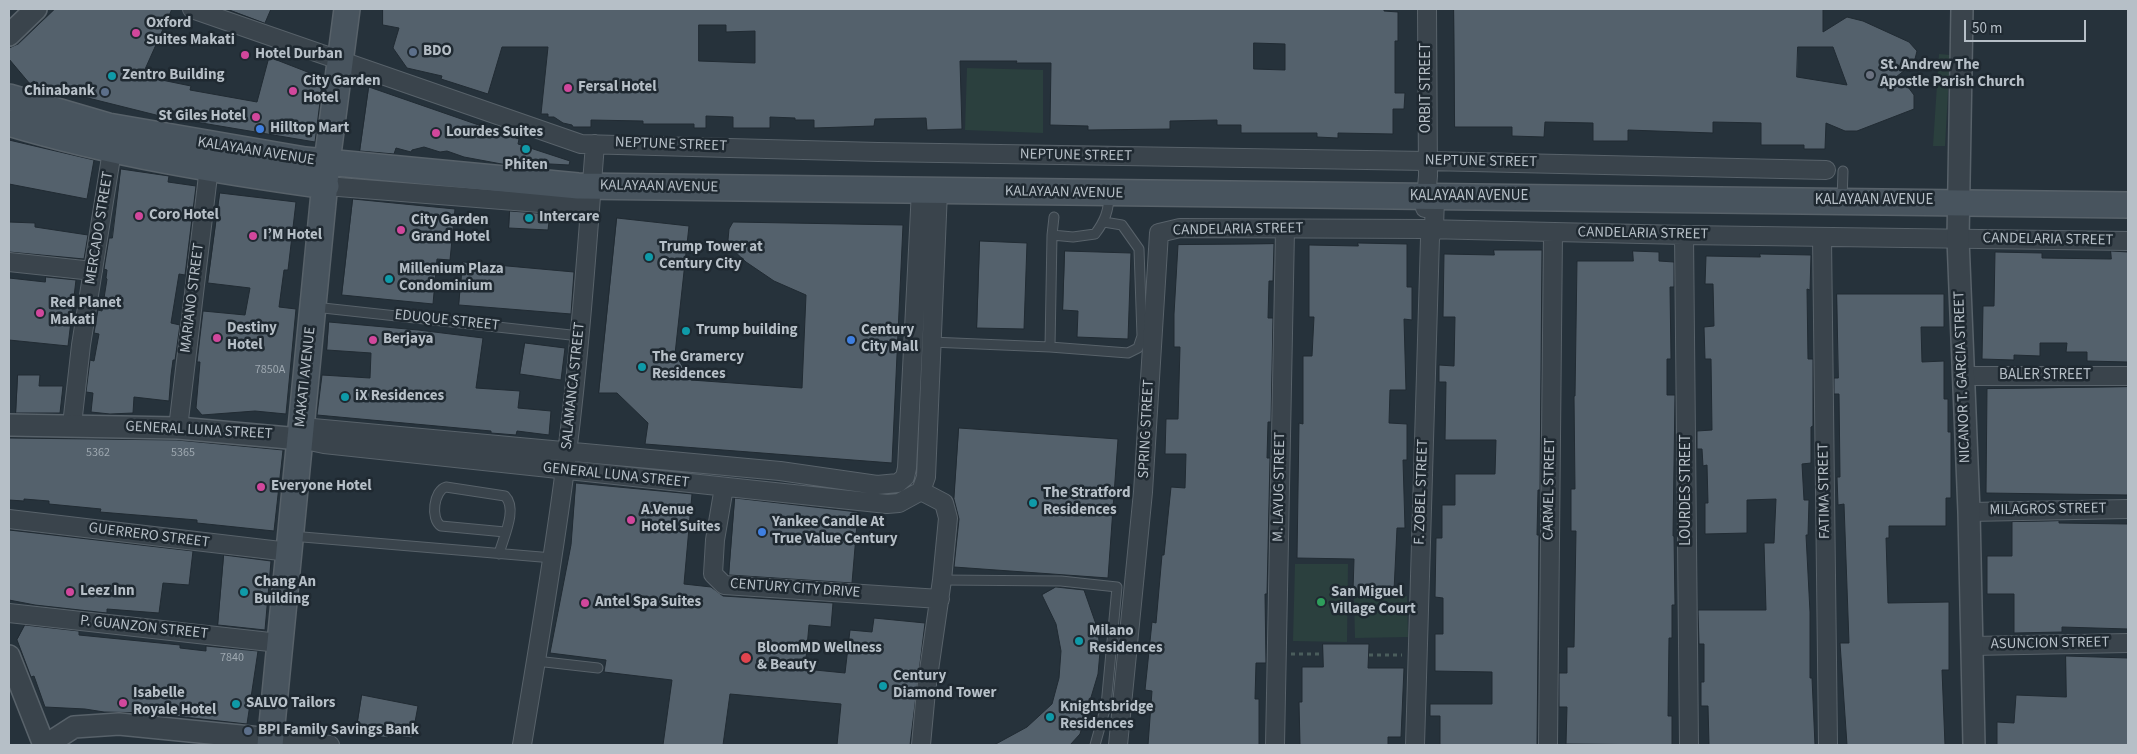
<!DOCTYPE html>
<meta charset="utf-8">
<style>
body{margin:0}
#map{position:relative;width:2137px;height:754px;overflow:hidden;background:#26323b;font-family:"Source Sans 3",sans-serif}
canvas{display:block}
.frame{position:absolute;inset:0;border:10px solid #b6bfc7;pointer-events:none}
.scale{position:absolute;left:1964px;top:20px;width:122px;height:22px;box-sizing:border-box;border:2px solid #b6bfc7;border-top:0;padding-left:6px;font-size:15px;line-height:18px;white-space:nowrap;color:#b6bfc7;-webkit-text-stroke:4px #1f2931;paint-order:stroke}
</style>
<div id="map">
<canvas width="2137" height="754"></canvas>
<div class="frame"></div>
<div class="scale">50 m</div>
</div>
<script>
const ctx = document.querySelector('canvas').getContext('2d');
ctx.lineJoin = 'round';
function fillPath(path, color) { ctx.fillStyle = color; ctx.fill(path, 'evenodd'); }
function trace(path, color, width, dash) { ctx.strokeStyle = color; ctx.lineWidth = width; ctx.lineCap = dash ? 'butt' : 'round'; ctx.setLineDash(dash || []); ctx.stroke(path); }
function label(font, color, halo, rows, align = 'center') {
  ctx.font = font + ' "Source Sans 3",sans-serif'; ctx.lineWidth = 5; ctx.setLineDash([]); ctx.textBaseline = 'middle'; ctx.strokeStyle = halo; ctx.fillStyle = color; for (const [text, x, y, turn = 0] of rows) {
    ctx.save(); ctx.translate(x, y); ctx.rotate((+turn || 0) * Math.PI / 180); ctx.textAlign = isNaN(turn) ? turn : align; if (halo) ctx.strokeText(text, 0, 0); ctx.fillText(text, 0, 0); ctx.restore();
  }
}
fillPath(new Path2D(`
 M1939,54L1950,55L1945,146H1933Z
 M967,68L1043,70V133L965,130Z
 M1295,564H1348L1347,642L1293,641Z
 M1407,596L1408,637L1355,638L1354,597Z`), '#2b403e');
const building = new Path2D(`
 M55,9H172L142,76L191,86L190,90L257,102L269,57L323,78L315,142L184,120V122L60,91L55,95L44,83L39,87L34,81L30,84L9,59V48L18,44Z
 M227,9H271L265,23Z
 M383,9H1384V11L1398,12V41H1395V93H1405L1404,109H1393V134L1338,133V138L1317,137V133H1241V125H1217V120L1170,121V129L1088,130V126L1050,125L1051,63H1016L1017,61H960L962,129L927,130L926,118L875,119L874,126L814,128V120H795V118L770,117V128H733V117L706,116V128H694V124H643V121L591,120V127H573L572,125L563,123L554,117H548V114H541L548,47H502L488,94L441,79L442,76L407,68L393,48L399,28L383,25ZM699,25H726V32L755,31V63L699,61ZM1254,43L1285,44V70L1254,69Z
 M1454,9H1823V32L1847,17L1863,21L1909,42L1917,51L1914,63L1896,77L1908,87L1914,95V109L1857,131H1845L1826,123L1825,149H1804V145H1761V123L1713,122V133L1628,130V141H1593V123L1545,122L1544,137L1512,136V127H1455ZM1798,47H1833L1847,85L1797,77Z
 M369,87L519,139L518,144L570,161L569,165L513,162L512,165H507L464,157L447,151L440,152L424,147L412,150L411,152L396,148L394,154L360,151Z
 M9,140L94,160L87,199L9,184Z
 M121,169L169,176L168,182L196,186L185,275L179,274L171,323L180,325L175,360H173L171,375L169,401L134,397L133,413L110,414L91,412L93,393L86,392L90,360L94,361L99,334L94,333L98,310L102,311L107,279L106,278L107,270L104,269L109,238H112Z
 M220,193L296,202L288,270H284L279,307L296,309L286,414L255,411L202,415L196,408L200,362H197L203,311L245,315L250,288L208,283Z
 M353,199L455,209L450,260L437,259L433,304L342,295Z
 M510,211L550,214L548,230L509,228Z
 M617,218L689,226L675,354L691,380L802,388L806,295L774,281L746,262L733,250L728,240L729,229L733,222L903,225L892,463L645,444L648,423L617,393H599Z
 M9,222L35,223V227L88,235L84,259L9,252Z
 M980,241L1027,243L1024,329L977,328Z
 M1358,243L1407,244V287H1412V320L1404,319L1406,390H1390L1389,423L1407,424V460H1403L1405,528H1397L1394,591H1353L1354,559L1297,558L1299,423L1303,424V356H1312L1314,317H1309V245L1358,246Z
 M1274,244L1273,281H1269L1268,318H1273L1271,422H1268L1267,458H1270L1267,594H1265L1266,663H1256L1255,699H1259V745H1148L1152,691L1145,690L1152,622L1156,623L1162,555H1164L1171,487L1185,488L1186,454H1165L1166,419H1178L1180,347H1174V314L1178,245Z
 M1494,250H1542L1540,490H1538L1537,535H1539L1537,745H1440V716H1430V704H1492V672L1435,671V634H1443V598L1435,597L1436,538H1442V505H1455V474H1495L1496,440H1445L1446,382H1439V365L1454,366L1455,317H1443L1444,254L1494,255Z
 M1065,251L1131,253L1128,339L1077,337L1078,311L1063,310Z
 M1633,251L1659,252V261L1674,262V287H1670L1671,359H1667V395H1675L1673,536H1674L1675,605H1672V638H1669L1668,716H1672V745L1566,744L1567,707H1559V673H1567V647H1574L1576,531H1571V489H1575L1574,396H1575L1577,261H1633Z
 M2111,251L2128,252V362L2087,361V352H2066L2067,343H2040V356L2014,355V360L1982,359L1983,306H1994L1995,252L2042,253V258L2111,259Z
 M1760,254L1811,255L1810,290L1807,289L1808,359H1813V426L1811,427V463L1802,464L1804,500H1809L1808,535H1806L1810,612V678H1812L1815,745H1709L1708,706H1701V682H1704V644H1699L1698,610H1766L1764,543H1774L1776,499L1747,500V533L1705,534V503H1708L1707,465L1703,466L1702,449H1697V431L1712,430L1711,359H1705L1704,327L1714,326L1713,284H1705L1706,256L1760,257Z
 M463,262L574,272L571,314L459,305Z
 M46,277L76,280L68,346L9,340V278L45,282Z
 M1837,294H1944V327H1921L1922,362L1944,361V399H1948V432H1951V498H1946V526H1889V538H1886L1888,603L1949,602V670H1942L1945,745H1847L1840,643H1849L1844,504L1838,505L1837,477H1840L1839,394H1834V378H1838Z
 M329,322L418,330L483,338L476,388L520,391L518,408L551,411L549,435L517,431L516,435L491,433V431L317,415L322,375L370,378L371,353L327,350Z
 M525,343L565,348L561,380L520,374Z
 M18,375H40L39,386H63L60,413H16Z
 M2128,387V495L1986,493L1987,389Z
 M959,428L1118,439L1108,578L954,567L959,519L954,499Z
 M9,438L177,440L283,450L274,531L197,523V520L100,512L101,509L49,504V501L24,499V501L9,500Z
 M576,483L692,494L684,584L711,587L723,596L833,603L831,627L809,625L805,669L845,673L850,630L872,632L874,618L925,623L910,745H837L841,704L730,694L723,745H663L672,680L604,672L606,660L550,653L571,545Z
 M735,498L858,512L852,583L729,575Z
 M2059,521V523L2128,524V629L2062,627V632L2014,633V594H1987V556H2012V522Z
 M9,530L193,551L189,585L163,583L159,613L107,609V613L35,605L9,600Z
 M224,555L271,561L265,630L218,625Z
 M1056,587L1084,590L1098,630L1100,652L1098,674L1080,734L1070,745H994L1027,727L1052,704L1059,678L1061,651L1056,624L1042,595Z
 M25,625L79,631V635L180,645V648L206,651V646L258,651L247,724L147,713L104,712L85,709L45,707L34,676L31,677L17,640Z
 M1323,644H1369L1368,668H1404L1401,737H1388V745H1300L1299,702H1302V667H1323Z
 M2066,656L2128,658V745H1997V722L2014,723L2016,695L2066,697Z
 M362,695L418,706L412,738L388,735V738L356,733Z`);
fillPath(building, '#54616c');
trace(building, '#212b33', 1);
const service = new Path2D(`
 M1842,200L1843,171
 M1054,217L1052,235L1073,237L1095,234C1105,221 1109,210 1109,194
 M314,307L580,336
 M931,342L1050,347L1128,353L1138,348L1142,336L1139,249L1122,225L1104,222
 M1050,347L1052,235
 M291,536L553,558
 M499,554C503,538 518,509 505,496L446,487C434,490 430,519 441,526L505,532
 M942,580L1061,581L1117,587L1106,706L1095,745
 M536,661L598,668`);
const minor = new Path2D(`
 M192,9L581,144L878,152L1427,161L1826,170
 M326,186L590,207
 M1425,208L1428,176L1427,9
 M1684,235L1689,745
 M1822,237L1828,745
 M9,262L93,271
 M1962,376H2128
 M72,425L81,345L112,151
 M302,427L780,471L877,485L898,483L905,477L907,468L921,190
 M178,428L209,167
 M300,439L324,444L887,504L899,503L921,491L926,477L938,191
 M724,487L715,540L713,574L724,585L940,599
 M921,491L944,503L948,518L942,580L926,691L921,745
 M1969,512L2128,509
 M9,519L289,552
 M9,613L279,643
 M1972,646L2128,643
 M271,739L330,745
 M522,745C538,648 555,551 567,453C580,350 587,247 595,144
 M1118,745L1143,492L1159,233L1180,228L1425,229L1684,235L2128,241
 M1275,745L1285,230
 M1415,745L1430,238L1434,229L1435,197
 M1548,745L1553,233`);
const tertiary = new Path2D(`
 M1962,9L1958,239L1969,512L1974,745
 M9,35L36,9
 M9,425L178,428L300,439
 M9,656L44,745
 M46,745L74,727L119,724L271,739`);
const secondary = new Path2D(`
 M9,97L108,126L305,160L578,186L2128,205
 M9,123C112,154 219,171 326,186
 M270,745L327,162L347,9`);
trace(service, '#58626a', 11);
trace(minor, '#58626a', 20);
trace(tertiary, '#58626a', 24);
trace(secondary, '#58626a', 28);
trace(new Path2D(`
 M1291,654H1323
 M1369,655H1402`), '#4a5d5c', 3, [4, 4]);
trace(service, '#3a444c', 9);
trace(minor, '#3a444c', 18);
trace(tertiary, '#3a444c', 21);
trace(secondary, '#48545e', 25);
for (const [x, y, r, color] of [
 [136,33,5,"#d1479c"],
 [413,52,5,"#5c6f8a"],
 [245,55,5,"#d1479c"],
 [1870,75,5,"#6b7280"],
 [112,76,5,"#0f9aa8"],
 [568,88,5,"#d1479c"],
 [293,91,5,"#d1479c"],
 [105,92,5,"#5c6f8a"],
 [256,117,5,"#d1479c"],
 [260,129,5,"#3f7fe0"],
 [436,133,5,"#d1479c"],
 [526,149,5,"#0f9aa8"],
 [139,216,5,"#d1479c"],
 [529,218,5,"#0f9aa8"],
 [401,230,5,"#d1479c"],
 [253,236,5,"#d1479c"],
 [649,257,5,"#0f9aa8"],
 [389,279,5,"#0f9aa8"],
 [40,313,5,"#d1479c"],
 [686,331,5,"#0f9aa8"],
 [217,338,5,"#d1479c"],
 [373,340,5,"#d1479c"],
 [851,340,5,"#3f7fe0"],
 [642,367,5,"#0f9aa8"],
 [345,397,5,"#0f9aa8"],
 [261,487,5,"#d1479c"],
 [1033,503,5,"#0f9aa8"],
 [631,520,5,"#d1479c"],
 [762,532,5,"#3f7fe0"],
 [70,592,5,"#d1479c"],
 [244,592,5,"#0f9aa8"],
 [1321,602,5,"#2e9e5b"],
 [585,603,5,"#d1479c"],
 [1079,641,5,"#0f9aa8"],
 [746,658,6,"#e0444e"],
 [883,686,5,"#0f9aa8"],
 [123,703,5,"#d1479c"],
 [236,704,5,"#0f9aa8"],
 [1050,717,5,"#0f9aa8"],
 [248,731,5,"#5c6f8a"]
]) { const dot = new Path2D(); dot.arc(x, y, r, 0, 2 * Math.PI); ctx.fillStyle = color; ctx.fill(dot); trace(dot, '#1f2931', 2); }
label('12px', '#9ea8b0', null, [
 ["7850A",270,370],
 ["5362",98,453],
 ["5365",183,453],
 ["7840",232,658]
]);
label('bold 15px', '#b6bfc7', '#1f2931', [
 ["Oxford",146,24],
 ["Suites Makati",146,41],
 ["BDO",423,52],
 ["Hotel Durban",255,55],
 ["St. Andrew The",1880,66],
 ["Apostle Parish Church",1880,83],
 ["Zentro Building",122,76],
 ["City Garden",303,82],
 ["Hotel",303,99],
 ["Fersal Hotel",578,88],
 ["Chinabank",95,92,"right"],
 ["St Giles Hotel",246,117,"right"],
 ["Hilltop Mart",270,129],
 ["Lourdes Suites",446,133],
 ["Phiten",526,166,"center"],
 ["Coro Hotel",149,216],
 ["Intercare",539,218],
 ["City Garden",411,221],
 ["Grand Hotel",411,238],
 ["I’M Hotel",263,236],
 ["Trump Tower at",659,248],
 ["Century City",659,265],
 ["Millenium Plaza",399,270],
 ["Condominium",399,287],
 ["Red Planet",50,304],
 ["Makati",50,321],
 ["Destiny",227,329],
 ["Hotel",227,346],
 ["Trump building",696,331],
 ["Century",861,331],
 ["City Mall",861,348],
 ["Berjaya",383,340],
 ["The Gramercy",652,358],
 ["Residences",652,375],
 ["iX Residences",355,397],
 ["Everyone Hotel",271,487],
 ["The Stratford",1043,494],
 ["Residences",1043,511],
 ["A.Venue",641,511],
 ["Hotel Suites",641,528],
 ["Yankee Candle At",772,523],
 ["True Value Century",772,540],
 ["Chang An",254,583],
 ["Building",254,600],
 ["Leez Inn",80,592],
 ["San Miguel",1331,593],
 ["Village Court",1331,610],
 ["Antel Spa Suites",595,603],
 ["Milano",1089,632],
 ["Residences",1089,649],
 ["BloomMD Wellness",757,649],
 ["& Beauty",757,666],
 ["Century",893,677],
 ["Diamond Tower",893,694],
 ["Isabelle",133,694],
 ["Royale Hotel",133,711],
 ["SALVO Tailors",246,704],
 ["Knightsbridge",1060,708],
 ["Residences",1060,725],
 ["BPI Family Savings Bank",258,731]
], 'left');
label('15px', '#b6bfc7', '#1f2931', [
 ["ORBIT STREET",1427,88,-90],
 ["NEPTUNE STREET",671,145,2],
 ["KALAYAAN AVENUE",256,152,9],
 ["NEPTUNE STREET",1076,156,1],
 ["NEPTUNE STREET",1481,162,1],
 ["KALAYAAN AVENUE",659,187,1],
 ["KALAYAAN AVENUE",1064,193,1],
 ["KALAYAAN AVENUE",1469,197],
 ["KALAYAAN AVENUE",1874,201],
 ["MERCADO STREET",100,228,-81],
 ["CANDELARIA STREET",1238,230,-1],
 ["CANDELARIA STREET",1643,234,1],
 ["CANDELARIA STREET",2048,240,1],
 ["MARIANO STREET",193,298,-83],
 ["EDUQUE STREET",447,321,6],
 ["BALER STREET",2045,376],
 ["MAKATI AVENUE",306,377,-84],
 ["NICANOR T. GARCIA STREET",1963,377,-92],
 ["SALAMANCA STREET",574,386,-84],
 ["SPRING STREET",1147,429,-87],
 ["GENERAL LUNA STREET",199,431,3],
 ["GENERAL LUNA STREET",616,476,6],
 ["M. LAYUG STREET",1280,487,-89],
 ["CARMEL STREET",1550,489,-89],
 ["LOURDES STREET",1687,490,-90],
 ["FATIMA STREET",1825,491,-91],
 ["F. ZOBEL STREET",1422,492,-88],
 ["MILAGROS STREET",2048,510,-1],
 ["GUERRERO STREET",149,536,7],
 ["CENTURY CITY DRIVE",795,589,4],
 ["P. GUANZON STREET",144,628,6],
 ["ASUNCION STREET",2050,644,-1]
]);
</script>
